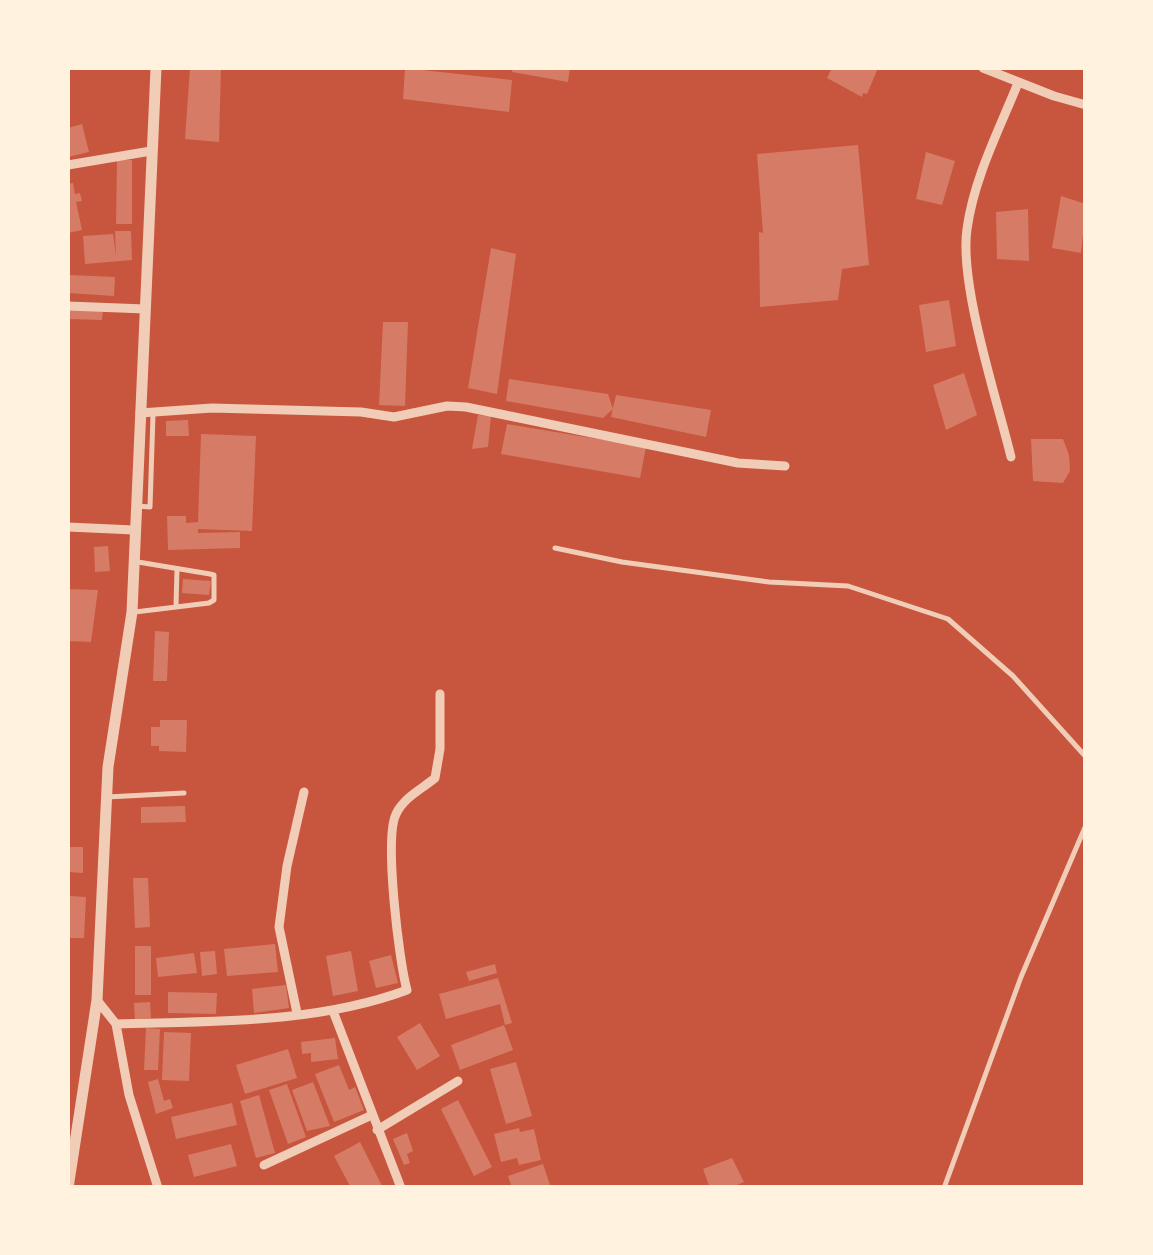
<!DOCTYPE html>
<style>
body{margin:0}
#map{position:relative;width:1153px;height:1255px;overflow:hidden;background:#c8553d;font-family:"Asap Condensed",sans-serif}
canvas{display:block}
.frame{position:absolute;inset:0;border:70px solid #fff3e0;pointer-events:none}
</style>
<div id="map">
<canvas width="1153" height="1255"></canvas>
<div class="frame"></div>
</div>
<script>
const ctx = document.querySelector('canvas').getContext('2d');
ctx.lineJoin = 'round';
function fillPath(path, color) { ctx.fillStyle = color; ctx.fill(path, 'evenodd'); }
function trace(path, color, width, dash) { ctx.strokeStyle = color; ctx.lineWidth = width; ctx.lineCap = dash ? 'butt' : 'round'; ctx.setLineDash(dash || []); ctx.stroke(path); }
fillPath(new Path2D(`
 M190,68H221L219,142L185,139Z
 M405,68L512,80L509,112L403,99Z
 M513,68H570L568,82L512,72Z
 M832,68H878L867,94L863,93L862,97L827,78Z
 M82,124L89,152L68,157V128Z
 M858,145L869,265L842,269L838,300L760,307L759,232L763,233L757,154Z
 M926,152L955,161L942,205L916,199Z
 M117,160H132V224H116Z
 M73,183L75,194L80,193L82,201L76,202L82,230L68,233V184Z
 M1061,196L1086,204L1081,253L1052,248Z
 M1028,209L1029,261L997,259L996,212Z
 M115,231H131L132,260L85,264L83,236L113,234L116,256Z
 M491,248L516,254L497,394L468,388Z
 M70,275L115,277L114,296L68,293Z
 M949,300L956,346L926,352L919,305Z
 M68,309L103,310L102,320L68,319Z
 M383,322H408L405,406L379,405Z
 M964,373L977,415L946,430L933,385Z
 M509,379L608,394L613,409L603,418L506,401Z
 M616,395L711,410L706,437L611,417Z
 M478,415L491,416L488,447L472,449Z
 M188,420L189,436H166V421Z
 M507,424L646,447L640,478L501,454Z
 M201,434L256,436L252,531L198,529V533L240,532V548L168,550L167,516H186V523L198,522Z
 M1031,439H1063L1069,455L1070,471L1063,483L1033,481Z
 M108,546L110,571L95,572L94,547Z
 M183,579L211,581L209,595L182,593Z
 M68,589L98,590L91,642L68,641Z
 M155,631L169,632L167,681H153Z
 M160,720H187L186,752L159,751V746H151V727H160Z
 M185,806L186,822L141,823V807Z
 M68,847H83V873L68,872Z
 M133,878H148L150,927L135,928Z
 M70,896L86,897L84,938H69Z
 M275,944L278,972L227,976L224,949Z
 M135,946H151V995H135Z
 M215,951L217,974L202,976L200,952Z
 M351,951L358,991L333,996L326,956Z
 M194,953L197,973L158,977L156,958Z
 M391,955L398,983L376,988L369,961Z
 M495,964L497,973L469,981L466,972Z
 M498,978L512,1023L505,1025L500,1004L446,1019L439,994Z
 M286,985L289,1008L254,1013L252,989Z
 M168,992L217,993L216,1014L168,1013Z
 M150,1002L151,1018L135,1019L134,1003Z
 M420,1023L440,1056L417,1070L397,1037Z
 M504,1025L513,1050L460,1070L451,1045Z
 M146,1028L160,1029L158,1070H144Z
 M164,1032L191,1033L189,1081L162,1080Z
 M335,1038L338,1059L311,1062V1053L302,1054L301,1042Z
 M288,1049L297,1078L245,1094L236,1065Z
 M516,1062L532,1116L506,1124L490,1069Z
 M339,1065L349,1090L355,1087L364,1110L334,1122L315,1074Z
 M158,1079L164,1101L170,1099L173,1108L156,1114L148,1082Z
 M313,1082L330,1126L307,1131L292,1090Z
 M287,1084L306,1137L288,1144L269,1090Z
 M259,1095L275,1153L256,1158L240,1101Z
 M458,1100L492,1167L474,1176L441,1109Z
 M232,1103L237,1125L176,1139L171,1117Z
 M519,1128L520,1132L534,1129L541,1160L519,1165L517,1158L501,1162L494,1134Z
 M407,1133L413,1151L407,1154L410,1163L404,1165L393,1139Z
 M360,1142L383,1188H351L334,1156Z
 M231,1144L237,1166L194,1177L188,1155Z
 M732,1158L744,1182L730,1188H710L703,1169Z
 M543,1164L550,1185L512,1188L508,1176Z`), '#d67c66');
trace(new Path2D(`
 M137,506L150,507L153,415
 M555,548L622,562L769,582L848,586L948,619L1013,676L1086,757
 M176,606L177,569
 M135,612L209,603L214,600V575L210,574L138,562
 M107,797L184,793
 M944,1188L1021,977L1086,825`), '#f1ccb7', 5);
trace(new Path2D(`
 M983,68L1054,96L1086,105
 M68,165L151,151
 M68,306L145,309
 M140,413L212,408L361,412L394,417L447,406L466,407L738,463L785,466
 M1011,457C997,399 959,285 967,229C974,178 999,130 1018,83
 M68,527L134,530
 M97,1000L116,1024L129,1095L158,1188
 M333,1011L401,1188
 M297,1013L279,927L287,866L304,792
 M116,1024C212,1021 316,1024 407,990C399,962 384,838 396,814C404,797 422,789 435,778L440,749V694
 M377,1130L458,1081
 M264,1165L372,1115`), '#f1ccb7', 9);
trace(new Path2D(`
 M68,1188L97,1000L108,767L132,612L156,68`), '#f1ccb7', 11);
</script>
